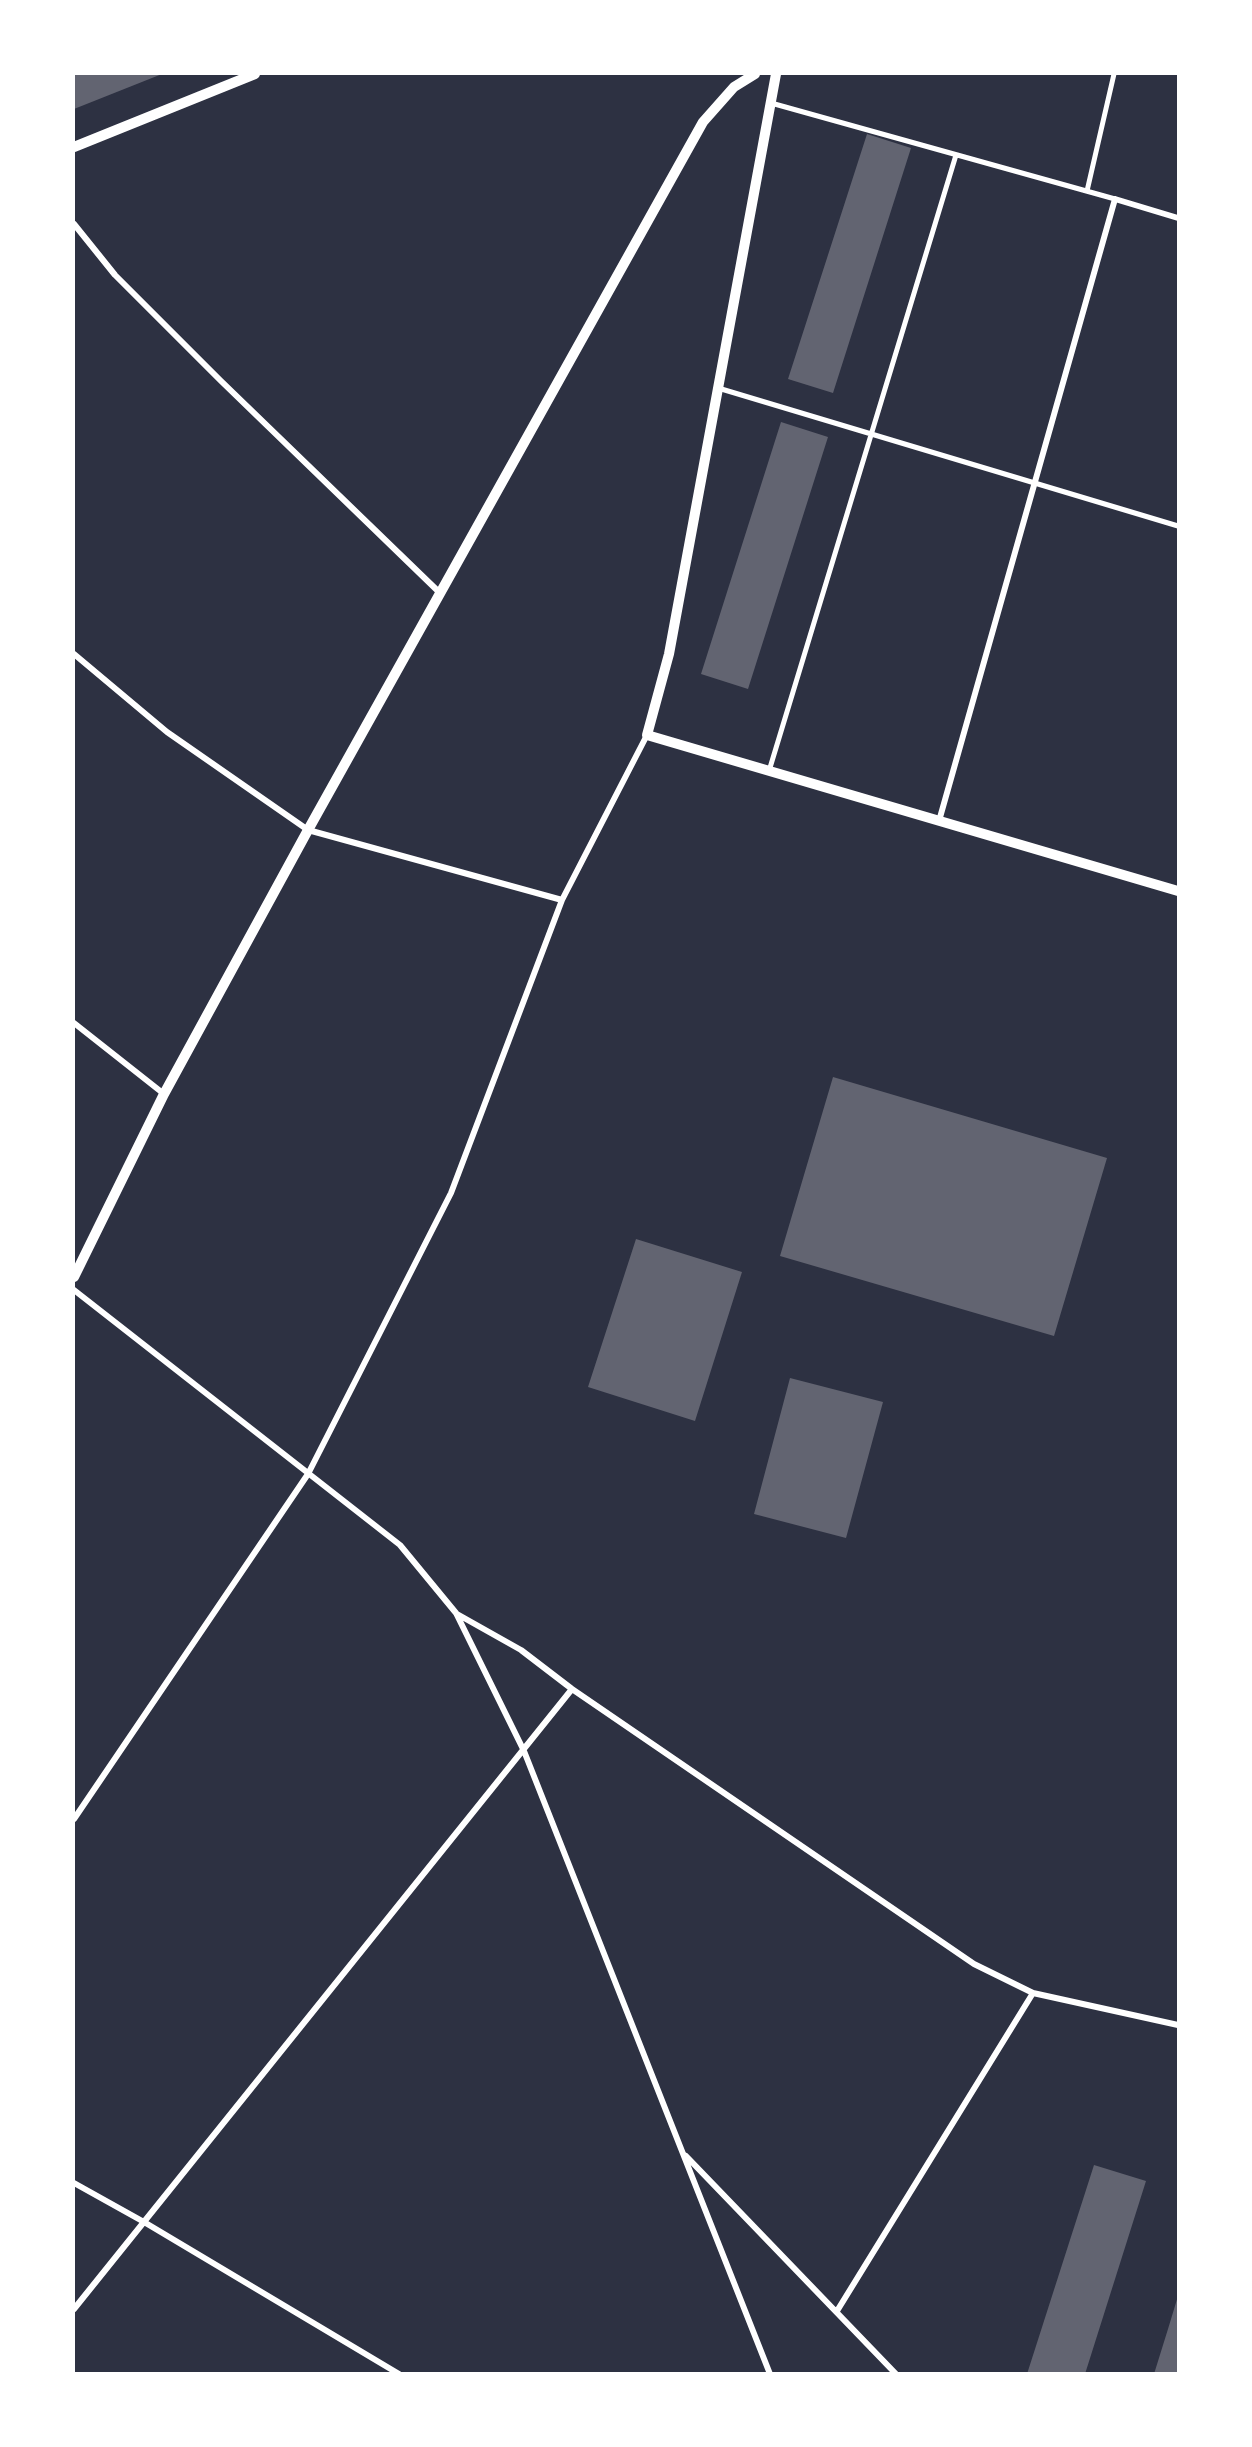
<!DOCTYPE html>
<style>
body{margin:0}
#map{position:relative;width:1252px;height:2447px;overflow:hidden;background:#2d3142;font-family:"Fira Sans",sans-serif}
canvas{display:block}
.frame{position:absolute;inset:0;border:75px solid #fff;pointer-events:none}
</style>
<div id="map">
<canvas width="1252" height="2447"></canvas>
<div class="frame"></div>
</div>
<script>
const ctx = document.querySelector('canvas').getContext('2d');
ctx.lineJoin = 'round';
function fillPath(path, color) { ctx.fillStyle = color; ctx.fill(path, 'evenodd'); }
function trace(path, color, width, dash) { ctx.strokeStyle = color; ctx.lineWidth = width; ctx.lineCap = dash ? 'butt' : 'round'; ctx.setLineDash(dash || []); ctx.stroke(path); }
fillPath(new Path2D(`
 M74,74H162L74,109Z
 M867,134L911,148L833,393L788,379Z
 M781,422L828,437L748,689L701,674Z
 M833,1077L1107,1158L1054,1336L780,1256Z
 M636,1239L742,1272L695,1421L588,1387Z
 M790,1378L883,1402L846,1538L754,1514Z
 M1094,2165L1146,2181L1085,2374H1027Z
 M1178,2296V2374H1154L1168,2329Z`), '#626471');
trace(new Path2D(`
 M771,103L1115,199
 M1087,191L1114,74
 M718,388L1178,526
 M769,771L956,155`), '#fff', 5);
trace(new Path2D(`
 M74,224L115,275L221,381L440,593
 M74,654L167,732L308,830L562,900
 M939,821L1115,199L1178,218
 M74,1023L164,1094
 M74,1290L400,1545L456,1613L524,1751L770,2374
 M457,1614L521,1650L572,1689L974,1964L1033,1993L1178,2025
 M74,1819L308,1474L451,1193L562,900L647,735
 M686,2156L896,2374
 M74,2183L144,2222L399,2374
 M74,2309L572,1689
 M837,2311L1033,1993`), '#fff', 6);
trace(new Path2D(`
 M776,74L669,654L647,735L1178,891
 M74,147L255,74
 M74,1277L164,1094L308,830L703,122L734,87L755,74`), '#fff', 10);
</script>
